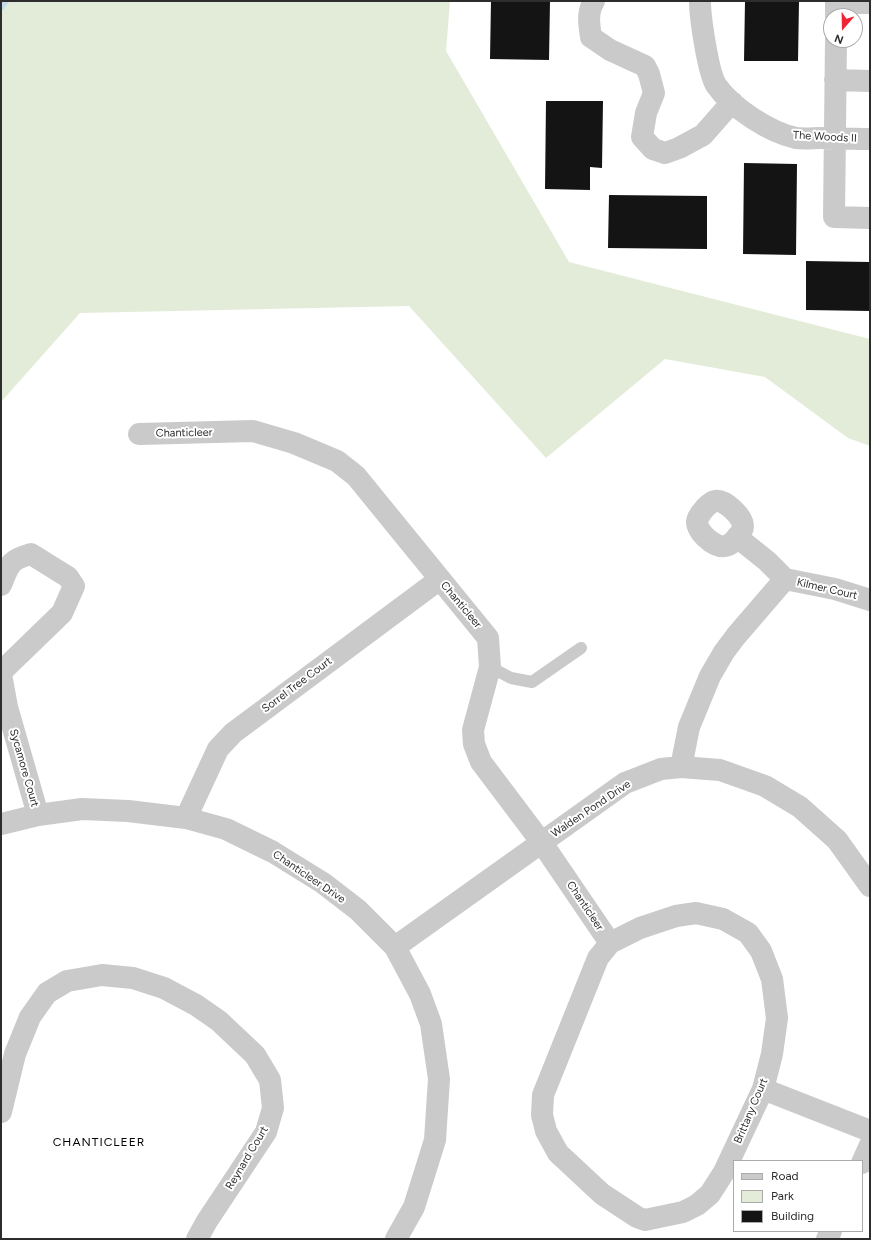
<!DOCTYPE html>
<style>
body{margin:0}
#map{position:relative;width:871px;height:1240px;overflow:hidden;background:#fff;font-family:Figtree,sans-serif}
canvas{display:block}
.frame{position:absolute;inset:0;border:2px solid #2d2d2d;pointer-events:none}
.legend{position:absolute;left:733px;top:1160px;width:130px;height:72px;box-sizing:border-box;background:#fff;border:1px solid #ababab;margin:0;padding:5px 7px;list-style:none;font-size:12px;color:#2d2d2d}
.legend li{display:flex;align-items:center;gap:8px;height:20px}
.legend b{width:20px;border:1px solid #ababab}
.north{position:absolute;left:823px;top:8px;width:40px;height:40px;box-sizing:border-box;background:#fff;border:1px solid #ababab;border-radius:50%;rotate:200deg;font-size:11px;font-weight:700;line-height:16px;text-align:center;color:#2d2d2d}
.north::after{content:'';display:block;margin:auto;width:14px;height:18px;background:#ee2533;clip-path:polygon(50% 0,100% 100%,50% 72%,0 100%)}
</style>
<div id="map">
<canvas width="871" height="1240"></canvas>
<div class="frame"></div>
<ul class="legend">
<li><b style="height:5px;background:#cacaca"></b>Road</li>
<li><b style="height:11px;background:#e3ecd9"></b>Park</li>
<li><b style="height:11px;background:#141414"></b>Building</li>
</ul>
<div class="north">N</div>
</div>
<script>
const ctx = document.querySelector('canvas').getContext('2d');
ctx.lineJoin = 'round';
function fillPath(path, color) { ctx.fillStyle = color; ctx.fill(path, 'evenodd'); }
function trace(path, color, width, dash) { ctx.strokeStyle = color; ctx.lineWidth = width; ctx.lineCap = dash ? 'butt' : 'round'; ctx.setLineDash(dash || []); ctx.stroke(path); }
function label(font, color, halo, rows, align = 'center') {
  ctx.font = font + ' Figtree,sans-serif'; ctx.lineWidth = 4; ctx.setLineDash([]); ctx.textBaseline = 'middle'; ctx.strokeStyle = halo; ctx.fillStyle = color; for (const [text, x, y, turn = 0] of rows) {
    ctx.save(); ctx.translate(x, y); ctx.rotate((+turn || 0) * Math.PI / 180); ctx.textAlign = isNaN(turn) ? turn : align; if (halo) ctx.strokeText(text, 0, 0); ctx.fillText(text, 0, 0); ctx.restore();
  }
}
fillPath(new Path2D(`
 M1,1H450L446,51L569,262L870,339V446L848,438L765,377L665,359L546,458L409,306L80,313L1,402Z`), '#e3ecd9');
trace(new Path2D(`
 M1,8L6,1`), '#c4dded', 6);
fillPath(new Path2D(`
 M491,1H550L549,60L490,59Z
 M745,1H799L798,61H744Z
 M546,101H603L602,168L590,167V190L545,189Z
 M744,163L797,164L796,255L743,254Z
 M609,195L707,196V249L608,248Z
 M806,261L870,262V311L806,310Z`), '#141414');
trace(new Path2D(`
 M490,667L511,678L532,682L581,648`), '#cacaca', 12);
trace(new Path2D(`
 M594,1C587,12 589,24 591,37L610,50L645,66L649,74L654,93L646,113L642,137L653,149L665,153L679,148L703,135L732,102
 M700,1C700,17 708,72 716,85C732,108 769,132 796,138C804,139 813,138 821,138C837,138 854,139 870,139
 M836,16V3H870
 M836,40L834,217L870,218
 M835,80L870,81
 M139,434L253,431L294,443L337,461L356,476L488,638L490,667L473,730L474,744L481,762L542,843L610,943
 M737,537C734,541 731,545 725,546C715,549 692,529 698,518C701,512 709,502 715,501C725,499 743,517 743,526C743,530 740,534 737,537L767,561L785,579L835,589L870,600
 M1,585C9,565 9,560 31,554L68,577L74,586L62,613L1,672
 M1,674L7,707L38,815
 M681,767L689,727L710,676L724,652L736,636L785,579
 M186,818L218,749L233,733L440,579
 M1,824L38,815L82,809L128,811L186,818L226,829L273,852L323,883L358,910L395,947L420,994L431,1024L439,1079L435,1140L414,1207L396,1239
 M696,913L723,919L748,933L761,951L772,979L777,1018L772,1054L763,1089L724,1172L710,1194L697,1205L683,1212L645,1220L637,1217L602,1194L558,1153L546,1131L542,1115L543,1095L598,958L610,943L640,928L676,916Z
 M395,947L625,783L661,769L681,767L720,770L765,786L800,807L837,840L870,886
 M763,1089L870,1131
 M1,1112L15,1054L30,1017L47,993L67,981L102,975L133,978L164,988L196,1005L219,1021L255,1055L270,1080L273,1108L266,1132L207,1221L197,1239
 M862,1163L870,1145
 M827,1239L831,1231`), '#cacaca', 22);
label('11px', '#2d2d2d', '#fff', [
 ["The Woods II",825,137,3],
 ["Chanticleer",184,433,-1],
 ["Kilmer Court",827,589,13],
 ["Chanticleer",461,605,50],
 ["Sorrel Tree Court",297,685,-37],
 ["Sycamore Court",24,768,74],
 ["Walden Pond Drive",591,809,-34],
 ["Chanticleer Drive",309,877,34],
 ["Chanticleer",585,906,56],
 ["Brittany Court",751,1111,-67],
 ["Reynard Court",247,1158,-59]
]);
ctx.letterSpacing = '1px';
label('12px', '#000', '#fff', [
 ["CHANTICLEER",99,1142]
]);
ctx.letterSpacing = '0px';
</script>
